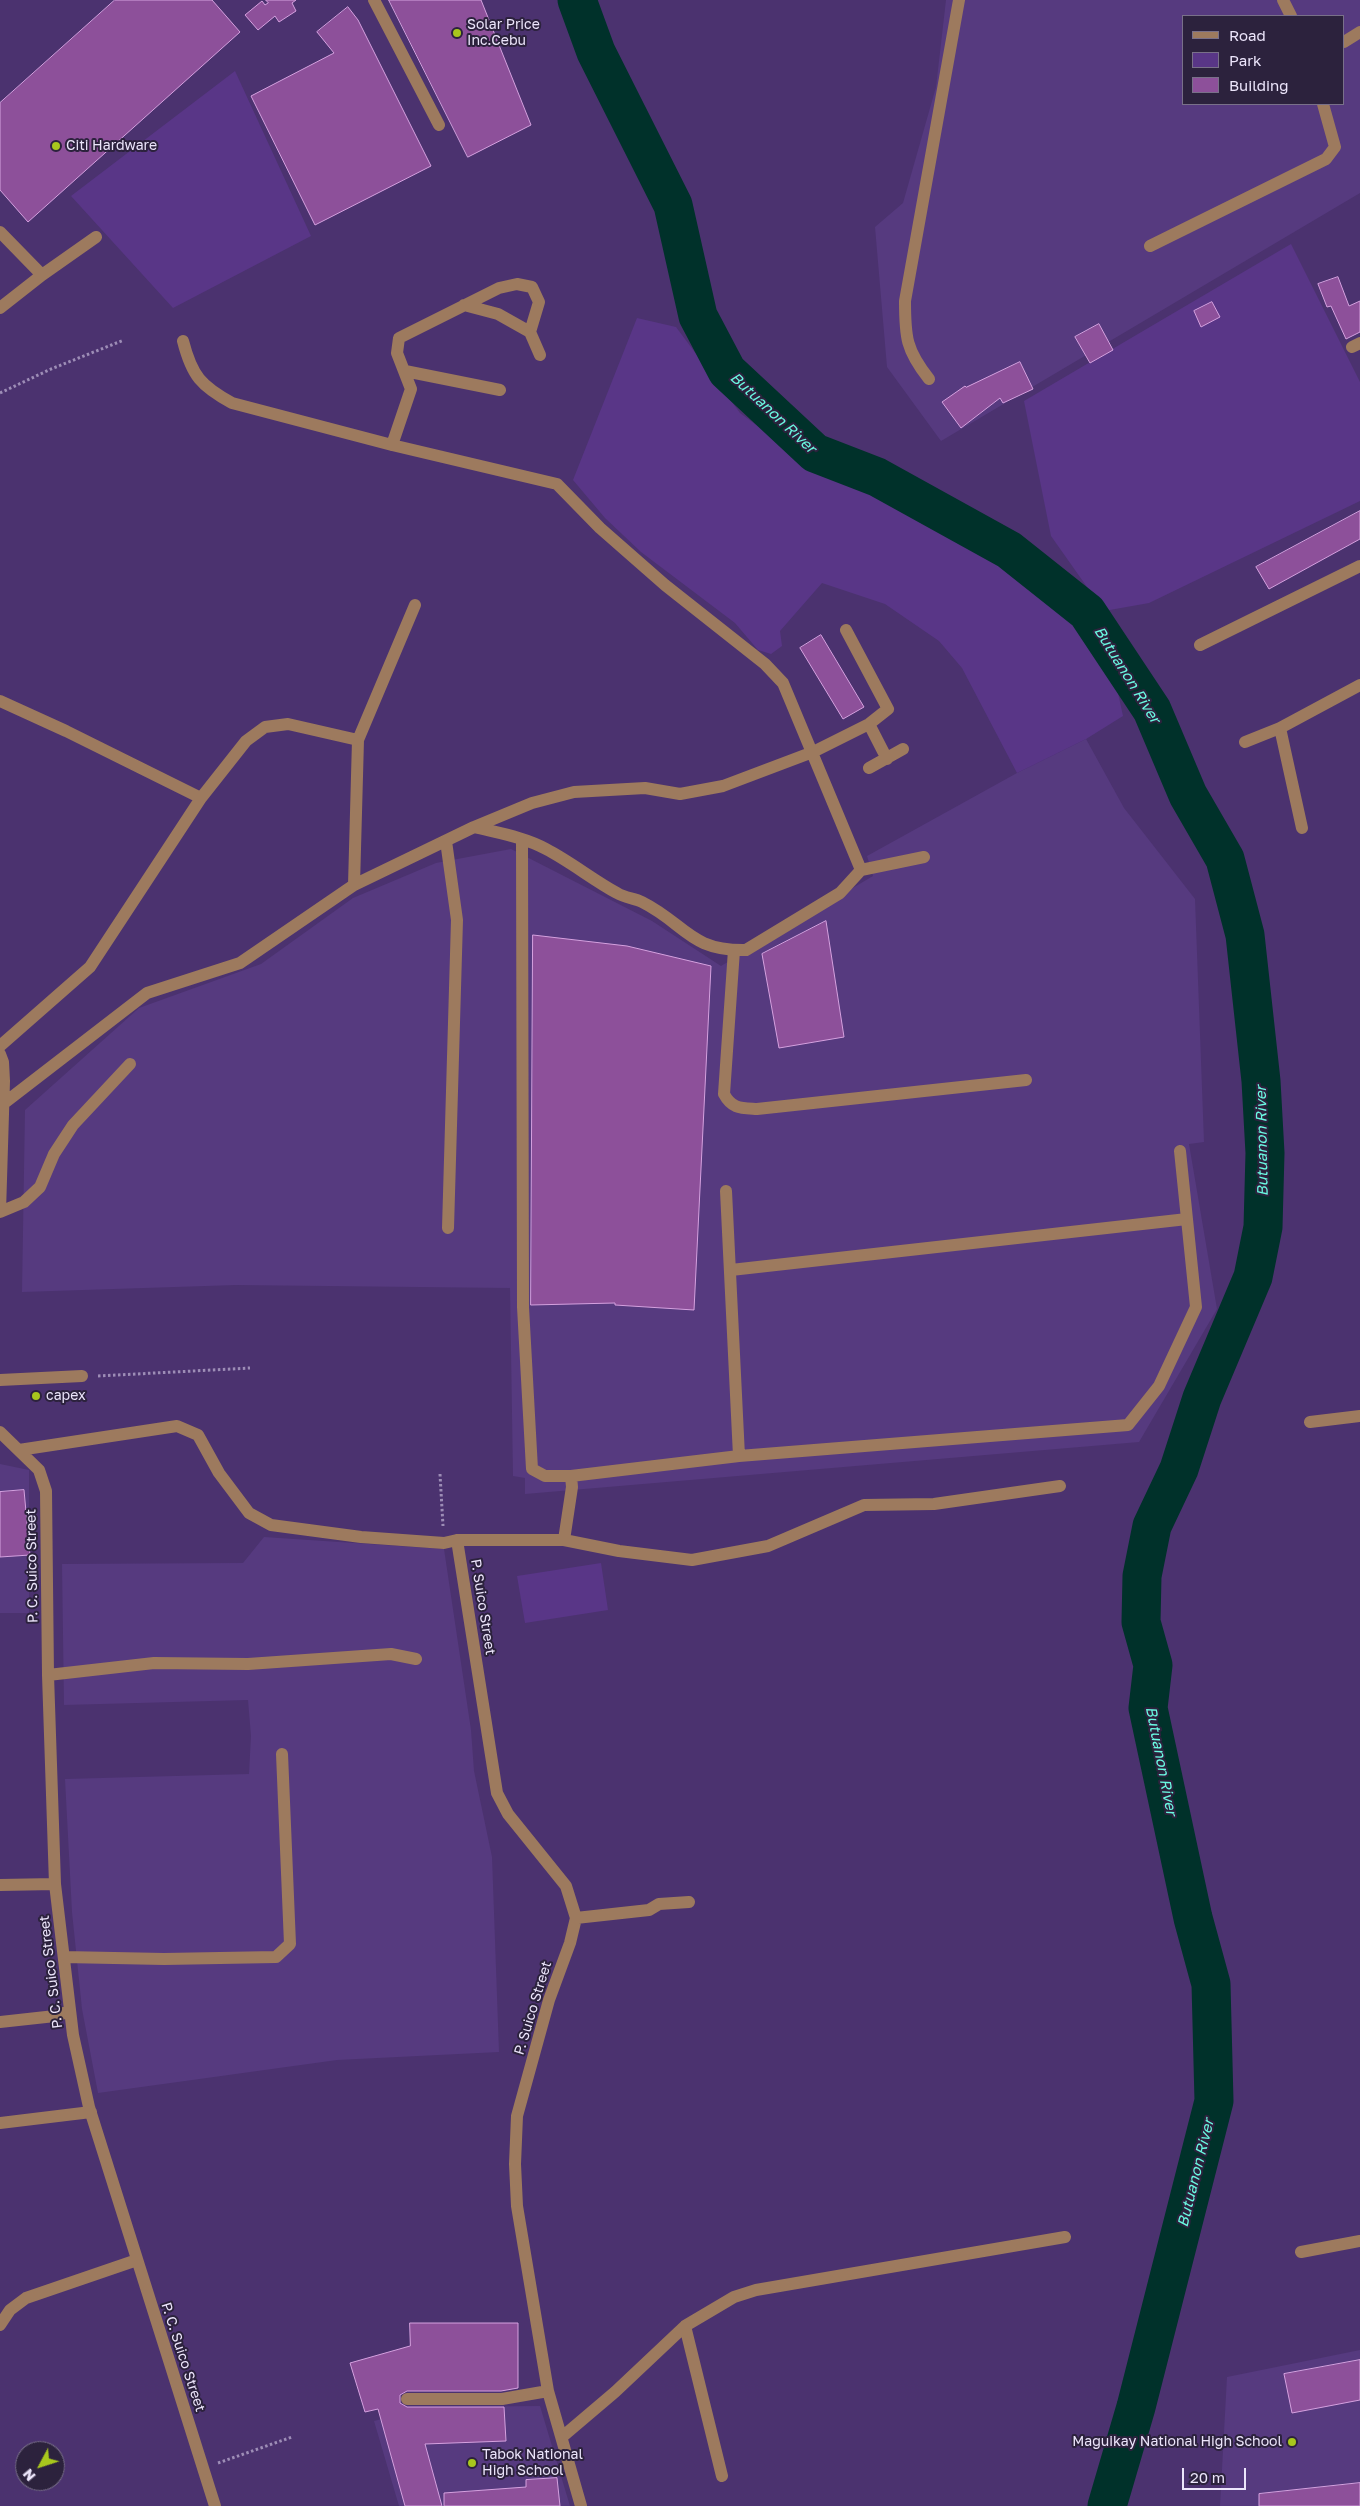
<!DOCTYPE html>
<style>
body{margin:0}
#map{position:relative;width:1360px;height:2506px;overflow:hidden;background:#4b326f;font-family:"Golos Text",sans-serif}
canvas{display:block}
.legend{position:absolute;left:1182px;top:15px;width:162px;height:90px;box-sizing:border-box;background:#2c223d;border:1px solid #797089;margin:0;padding:6px 9px;list-style:none;font-size:15px;color:#ece5fb}
.legend li{display:flex;align-items:center;gap:10px;height:25px}
.legend b{width:25px;border:1px solid #797089}
.north{position:absolute;left:15px;top:2441px;width:50px;height:50px;box-sizing:border-box;background:#2c223d;border:1px solid #797089;border-radius:50%;rotate:230deg;font-size:14px;font-weight:700;line-height:20px;text-align:center;color:#ece5fb}
.north::after{content:'';display:block;margin:auto;width:18px;height:22px;background:#a8c71d;clip-path:polygon(50% 0,100% 100%,50% 72%,0 100%)}
.scale{position:absolute;left:1182px;top:2468px;width:64px;height:22px;box-sizing:border-box;border:2px solid #ece5fb;border-top:0;padding-left:6px;font-size:15px;line-height:18px;white-space:nowrap;color:#ece5fb;-webkit-text-stroke:4px #2c223d;paint-order:stroke}
</style>
<div id="map">
<canvas width="1360" height="2506"></canvas>
<ul class="legend">
<li><b style="height:6px;background:#9d7a5e"></b>Road</li>
<li><b style="height:14px;background:#593687"></b>Park</li>
<li><b style="height:14px;background:#8d509a"></b>Building</li>
</ul>
<div class="north">N</div>
<div class="scale">20 m</div>
</div>
<script>
const ctx = document.querySelector('canvas').getContext('2d');
ctx.lineJoin = 'round';
function fillPath(path, color) { ctx.fillStyle = color; ctx.fill(path, 'evenodd'); }
function trace(path, color, width, dash) { ctx.strokeStyle = color; ctx.lineWidth = width; ctx.lineCap = dash ? 'butt' : 'round'; ctx.setLineDash(dash || []); ctx.stroke(path); }
function label(font, color, halo, rows, align = 'center') {
  ctx.font = font + ' "Golos Text",sans-serif'; ctx.lineWidth = 4; ctx.setLineDash([]); ctx.textBaseline = 'middle'; ctx.strokeStyle = halo; ctx.fillStyle = color; for (const [text, x, y, turn = 0] of rows) {
    ctx.save(); ctx.translate(x, y); ctx.rotate((+turn || 0) * Math.PI / 180); ctx.textAlign = isNaN(turn) ? turn : align; if (halo) ctx.strokeText(text, 0, 0); ctx.fillText(text, 0, 0); ctx.restore();
  }
}
fillPath(new Path2D(`
 M946,0H1360V193L941,441L887,367L875,227L903,203L936,87ZM1184,16H1344V104H1184Z
 M1086,739L1124,808L1195,899L1204,1142L1189,1144L1217,1309L1139,1442L525,1494V1478L513,1476L510,1288L236,1285L22,1292L25,1110L139,1008L261,964L353,898L436,863L511,849L652,921L721,966L873,876L867,856L1017,773Z
 M0,1464L29,1470V1613H0Z
 M264,1537L444,1549L471,1730L474,1771L492,1857L499,2052L337,2060L98,2093L82,2009L72,1912L65,1779L249,1774L251,1736L248,1700L64,1705L62,1564L243,1563Z
 M1360,2350V2506H1220L1227,2377Z
 M540,2406L570,2506H399L374,2421L428,2407Z`), '#563a7f');
fillPath(new Path2D(`
 M235,71L311,236L173,308L71,196Z
 M1291,244L1360,382V501L1149,603L1104,611L1051,536L1024,401Z
 M637,318L676,327L740,413L813,467L878,489L964,534L1051,593L1077,617L1115,679L1123,716L1086,739L1017,773L962,668L939,641L885,604L822,583L780,631L782,646L771,654L758,650L735,623L641,552L605,518L573,480Z
 M601,1563L608,1610L525,1623L517,1576Z`), '#593687');
trace(new Path2D(`
 M577,0L596,52L673,205L698,316L727,371L815,453L877,477L1009,550L1087,612L1152,710L1188,795L1225,859L1245,935L1261,1081L1265,1153L1263,1227L1253,1277L1202,1398L1179,1469L1152,1526L1142,1576L1141,1622L1153,1665L1148,1708L1193,1918L1211,1984L1214,2101L1136,2407L1107,2506`), '#00312a', 39);
const building = new Path2D(`
 M115,0H212L240,32L28,222L0,190V103Z
 M266,0H296L292,3L296,11L279,22L275,16L258,30L245,15L262,1L265,5L268,3Z
 M389,0H481L531,125L468,157Z
 M348,7L358,20L431,166L315,225L251,96L334,53L317,32Z
 M1338,277L1349,306L1360,301V332L1346,339L1331,306L1327,307L1318,284Z
 M1212,302L1220,317L1201,327L1194,311Z
 M1099,324L1113,350L1090,363L1075,337Z
 M1020,362L1033,389L1003,403L1000,398L961,428L942,402L965,386L966,387Z
 M1360,511V539L1269,589L1256,567Z
 M821,635L864,707L843,719L800,648Z
 M826,921L844,1037L779,1048L762,954Z
 M533,935L627,946L711,966L694,1310L615,1305V1303L531,1305Z
 M24,1490L30,1555L0,1557V1492Z
 M410,2323H518V2388L501,2391H407L400,2395V2403L407,2407H504L506,2441L425,2444L442,2506H405L378,2409L365,2412L350,2363L410,2346Z
 M1360,2360V2400L1292,2413L1284,2374Z
 M557,2478L560,2506H444V2493L526,2487V2480Z
 M1360,2483V2506H1259V2494Z`);
fillPath(building, '#8d509a');
trace(building, '#d5a1df', 1);
trace(new Path2D(`
 M0,393L51,369L124,340
 M98,1376L250,1368
 M440,1474L443,1526
 M218,2463L292,2437`), '#9d8db6', 3, [2.5, 2.5]);
trace(new Path2D(`
 M374,0L439,125
 M1283,0L1291,16
 M1344,42L1360,32
 M0,232L42,275L96,237
 M1150,246L1326,159L1335,147L1323,104
 M464,305L498,314L530,332L540,355
 M0,308L42,275
 M183,341C192,376 201,386 232,403L392,445L557,484L600,528L665,585L765,664L783,683L861,870
 M1352,347L1360,343
 M405,371L500,390
 M929,379C906,350 905,337 905,301L959,0
 M392,445L411,389L397,353L399,338L499,288L517,284L532,287L539,302L530,332
 M1200,645L1360,566
 M0,701L66,731L201,798
 M869,724L887,759
 M1280,728L1302,828
 M1245,742L1280,728L1360,685
 M869,768L903,749
 M474,827C498,833 524,837 546,849C571,862 593,880 617,893C625,898 634,898 642,902C686,924 689,951 746,950L840,893L861,870L924,857
 M522,840L523,1307L532,1469L545,1476H571L739,1456L1128,1425L1159,1386L1196,1307L1180,1151
 M446,841L457,920L448,1228
 M354,885L358,740L415,605
 M734,950L724,1094C732,1109 741,1108 757,1109L1026,1080
 M0,1046L90,967L201,798L246,741L265,727L288,724L358,740
 M0,1054L3,1062L4,1081L0,1212
 M3,1104L147,993L240,963L354,885L474,827L532,803L574,792L645,788L680,794L723,786L813,752L869,724L888,709L846,630
 M726,1191L739,1456
 M0,1212L24,1202L40,1187L54,1154L73,1125L130,1064
 M731,1270L1187,1219
 M0,1380L82,1376
 M1310,1422L1360,1416
 M0,1432L39,1470L46,1491L48,1675L55,1884L73,2035L89,2107L215,2506
 M19,1450L177,1426L198,1435L219,1473L249,1513L271,1525L361,1537L444,1543L457,1540H564L619,1551L692,1560L768,1546L864,1505L934,1504L1060,1486
 M457,1540L497,1793L508,1814L566,1886L576,1918L570,1943L549,2000L517,2116L515,2164L517,2206L548,2391L581,2506
 M564,1540L572,1487L571,1476
 M48,1675L154,1663L248,1664L391,1654L416,1659
 M0,1885L55,1884
 M576,1918L649,1910L659,1904L689,1902
 M64,1957L164,1959L276,1957L290,1944L282,1754
 M0,2022L55,2016L70,2011
 M0,2123L91,2112
 M1301,2252L1360,2241
 M0,2325L10,2310L26,2298L137,2260
 M685,2326L722,2476
 M407,2399H502L548,2391
 M562,2437L615,2392L685,2326L734,2297L756,2290L1065,2237`), '#9d7a5e', 12);
for (const [x, y, r, color] of [
 [457,33,5,"#a8c71d"],
 [56,146,5,"#a8c71d"],
 [36,1396,5,"#a8c71d"],
 [1292,2442,5,"#a8c71d"],
 [472,2463,5,"#a8c71d"]
]) { const dot = new Path2D(); dot.arc(x, y, r, 0, 2 * Math.PI); ctx.fillStyle = color; ctx.fill(dot); trace(dot, '#2c223d', 2); }
label('14px', '#ece5fb', '#2c223d', [
 ["Solar Price",467,25],
 ["Inc.Cebu",467,41],
 ["Citi Hardware",66,146],
 ["capex",46,1396],
 ["Maguikay National High School",1282,2442,"right"],
 ["Tabok National",482,2455],
 ["High School",482,2471]
], 'left');
label('14px', '#ece5fb', '#2c223d', [
 ["P. C. Suico Street",32,1566,-91],
 ["P. Suico Street",483,1607,81],
 ["P. C. Suico Street",51,1972,-97],
 ["P. Suico Street",533,2008,-73],
 ["P. C. Suico Street",183,2357,72]
]);
label('italic 15px', '#6afae2', '#2c223d', [
 ["Butuanon River",773,413,43],
 ["Butuanon River",1127,675,58],
 ["Butuanon River",1262,1141,-91],
 ["Butuanon River",1161,1761,79],
 ["Butuanon River",1196,2173,-76]
]);
</script>
